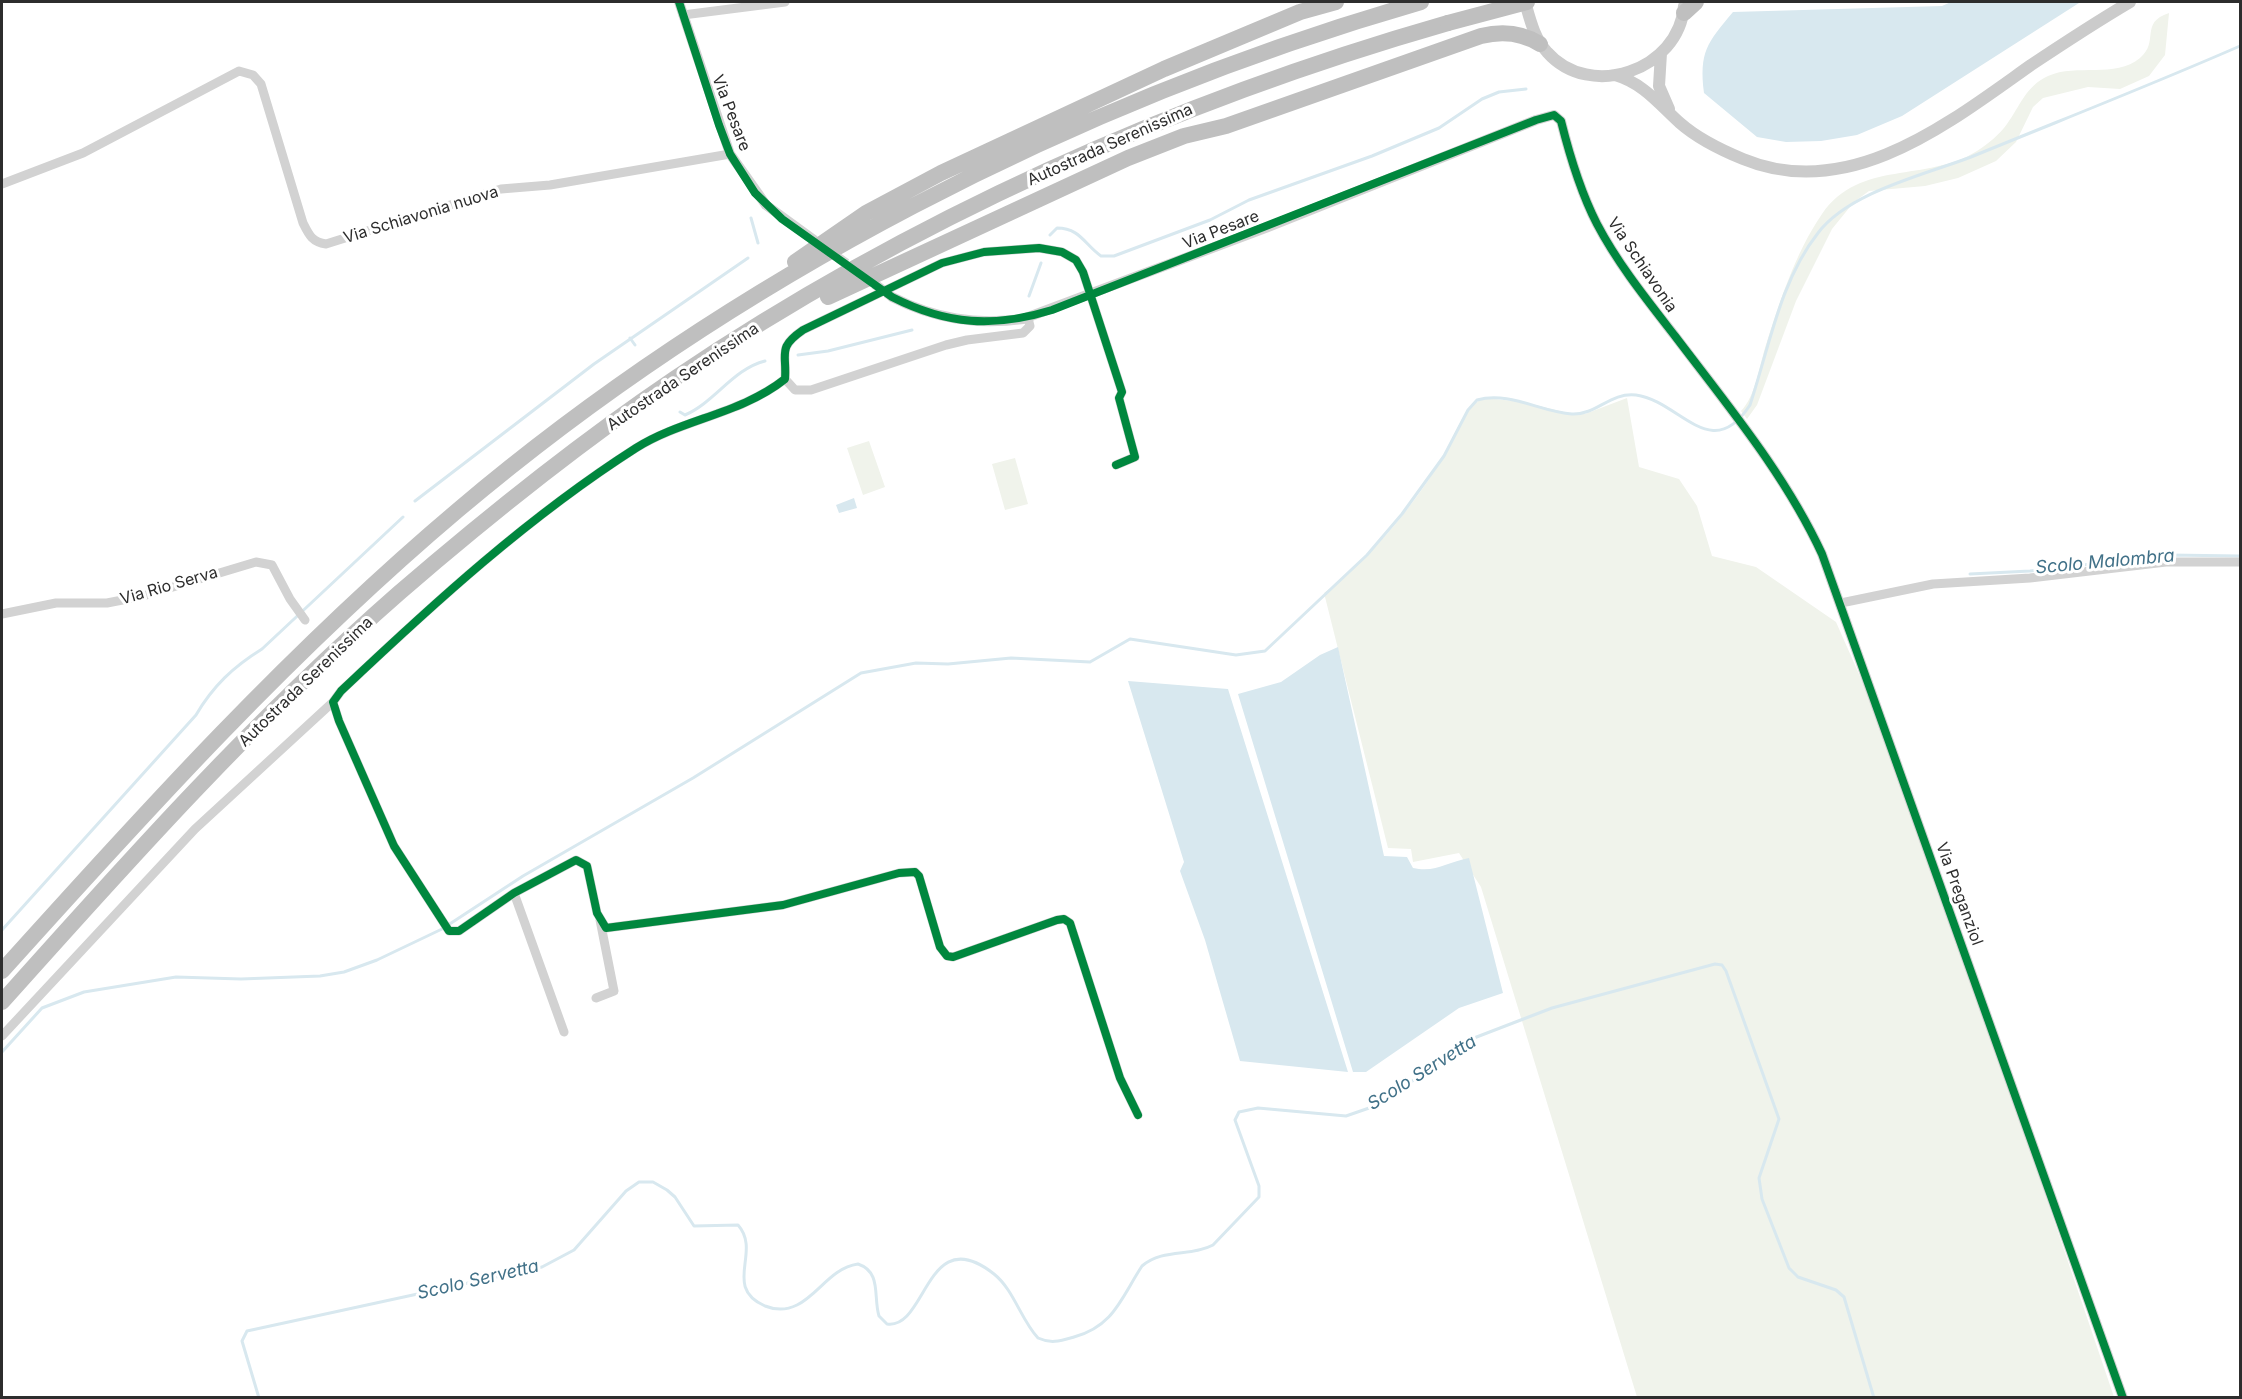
<!DOCTYPE html>
<style>
body{margin:0}
#map{position:relative;width:2242px;height:1399px;overflow:hidden;background:#fff;font-family:Inter,sans-serif}
canvas{display:block}
.frame{position:absolute;inset:0;border:3px solid #2d2d2d;pointer-events:none}
</style>
<div id="map">
<canvas width="2242" height="1399"></canvas>
<div class="frame"></div>
</div>
<script>
const ctx = document.querySelector('canvas').getContext('2d');
ctx.lineJoin = 'round';
function fillPath(path, color) { ctx.fillStyle = color; ctx.fill(path, 'evenodd'); }
function trace(path, color, width, dash) { ctx.strokeStyle = color; ctx.lineWidth = width; ctx.lineCap = dash ? 'butt' : 'round'; ctx.setLineDash(dash || []); ctx.stroke(path); }
function label(font, color, halo, rows, align = 'center') {
  ctx.font = font + ' Inter,sans-serif'; ctx.lineWidth = 6; ctx.setLineDash([]); ctx.textBaseline = 'middle'; ctx.strokeStyle = halo; ctx.fillStyle = color; for (const [text, x, y, turn = 0] of rows) {
    ctx.save(); ctx.translate(x, y); ctx.rotate((+turn || 0) * Math.PI / 180); ctx.textAlign = isNaN(turn) ? turn : align; if (halo) ctx.strokeText(text, 0, 0); ctx.fillText(text, 0, 0); ctx.restore();
  }
}
fillPath(new Path2D(`
 M2169,13L2165,55L2149,76L2120,89L2088,87L2043,98L2033,107L2016,142L1996,161L1958,178L1925,186L1869,191L1854,202L1832,229L1796,301L1757,405L1747,419L1741,411C1755,397 1759,368 1765,348C1779,304 1795,253 1822,214C1860,159 1926,183 1977,151C1988,144 2000,134 2007,124C2020,106 2026,86 2048,76C2077,63 2115,79 2140,58C2160,41 2139,23 2169,13Z
 M1485,398L1523,402L1572,414H1585L1627,398L1639,467L1679,479L1697,506L1712,556L1756,567L1836,622L1900,767L2114,1397H1637L1481,887L1459,853L1413,862L1411,849L1388,848L1324,593C1368,562 1419,500 1445,453C1455,436 1464,404 1485,398Z
 M869,441L885,487L863,495L847,448Z
 M1015,458L1028,504L1005,510L992,464Z`), '#f0f3eb');
fillPath(new Path2D(`
 M1951,2H2096L2079,3L1902,116L1857,135L1821,141L1786,142L1757,137L1704,93C1699,52 1707,43 1733,12L1942,6Z
 M854,498L857,508L839,513L836,505Z
 M1338,647L1384,856L1407,857L1413,868C1436,873 1447,862 1469,858L1503,993L1459,1008L1366,1072H1353L1238,694L1281,682L1320,655Z
 M1128,681L1228,689L1348,1072L1240,1061L1205,940L1180,871L1184,862Z`), '#d8e8ef');
trace(new Path2D(`
 M751,218L758,243
 M1050,235L1057,228C1080,228 1085,245 1101,256H1114L1210,220L1249,200L1372,156L1439,128L1482,99L1499,92L1526,89
 M1029,296L1041,263
 M630,338L635,345
 M798,355L828,351L912,330
 M680,412L685,415C715,402 733,369 765,361
 M415,501L594,364L748,258
 M1970,574L2030,571L2169,555L2240,556
 M2,930L196,715C213,686 233,667 262,649L403,517
 M2,1052L42,1008L84,992L176,977L241,979L320,976L344,972L377,960L442,929L523,876L693,778L861,673L916,663L948,664L1011,658L1090,662L1130,639L1236,655L1265,651L1367,555L1402,514L1444,456L1468,410L1477,400C1509,391 1541,412 1572,414C1597,415 1610,392 1636,395C1680,401 1711,465 1750,405C1769,348 1780,281 1818,233C1849,192 1924,175 1971,157C2061,120 2151,85 2240,46
 M259,1398L242,1341L247,1331L542,1267L574,1250L626,1191L639,1182H653L667,1190L675,1197L694,1226L738,1225C762,1252 722,1287 765,1306C775,1310 787,1310 797,1305C819,1294 831,1268 858,1264C882,1272 873,1297 879,1316L887,1324C927,1330 926,1220 994,1274C1014,1290 1021,1320 1038,1338C1051,1344 1060,1341 1074,1337C1114,1326 1121,1298 1142,1266C1163,1248 1191,1257 1213,1245L1259,1197V1186L1235,1120L1239,1112L1258,1108L1346,1116L1372,1107L1398,1091L1474,1038L1552,1008L1715,964L1722,965L1726,971L1779,1119L1759,1178L1762,1199L1789,1268L1798,1277L1836,1290L1844,1297L1874,1398`), '#d8e8ef', 3);
trace(new Path2D(`
 M826,249L891,296`), '#d5d5d5', 10, [10, 5]);
trace(new Path2D(`
 M683,15L785,2
 M2,184L83,153L239,71L253,75L261,84L303,223C309,235 312,242 326,244L501,189L550,185L730,154
 M785,379L795,390H811L946,345L967,340L1023,333L1030,326L1028,318
 M1116,465L1135,457L1119,398L1122,392L1083,272L1076,260L1062,252L1039,248L984,252L942,263L803,330C777,348 787,353 785,379C741,414 682,419 636,448C528,517 434,603 341,691L333,702L339,721L394,846L449,931H459L514,893L576,860L587,866L597,913L606,928L783,905L899,873L915,872L919,876L940,947L947,956L953,957L1057,920L1064,919L1070,923L1120,1078L1138,1115
 M1841,603L1933,584L2030,578L2166,562H2240
 M2,614L56,603H107L143,596L256,562L272,565L290,599L305,620
 M514,893L564,1032
 M596,998L614,991L600,920
 M2,1036L195,829L333,702`), '#d2d2d2', 9);
trace(new Path2D(`
 M679,2L730,154L766,205L814,240
 M892,297C935,319 976,325 1023,319L1268,227L1536,120L1554,115L1561,121C1570,157 1580,191 1597,224C1618,264 1647,300 1675,336C1728,406 1785,474 1822,554L2123,1398`), '#d2d2d2', 10);
trace(new Path2D(`
 M1525,2C1530,19 1534,38 1547,52C1590,101 1679,70 1684,6
 M1661,53L1659,86L1669,109
 M1615,75C1643,83 1659,104 1680,123C1697,138 1721,150 1743,159C1849,203 1949,123 2031,65C2064,43 2096,22 2130,2`), '#cbcbcb', 12);
trace(new Path2D(`
 M1684,13L1696,2
 M795,262L866,213L941,173L1164,69L1300,12L1336,2
 M828,297L1128,158L1184,136L1226,126L1481,36C1501,31 1521,32 1540,44
 M2,971C146,811 292,650 458,510C732,278 1076,101 1421,2
 M2,1002C128,861 256,718 399,593C487,517 578,444 674,379C910,220 1175,101 1448,23`), '#bfbfbf', 16);
trace(new Path2D(`
 M1448,23L1527,2`), '#bfbfbf', 16);
trace(new Path2D(`
 M679,2L719,125L730,154L755,193L782,219L892,297C947,325 994,328 1052,310L1536,120L1554,115L1561,121C1570,157 1580,191 1597,224C1618,264 1647,300 1675,336C1728,406 1785,474 1822,554L2123,1398
 M1116,465L1135,457L1119,398L1122,392L1083,272L1076,260L1062,252L1039,248L984,252L942,263L803,330C777,348 787,353 785,379C741,414 682,419 636,448C528,517 434,603 341,691L333,702L339,721L394,846L449,931H459L514,893L576,860L587,866L597,913L606,928L783,905L899,873L915,872L919,876L940,947L947,956L953,957L1057,920L1064,919L1070,923L1120,1078L1138,1115`), '#00873e', 8);
label('16px', '#2d2d2d', '#fff', [
 ["Via Pesare",731,113,69],
 ["Autostrada Serenissima",1110,145,-24],
 ["Via Schiavonia nuova",421,215,-17],
 ["Via Pesare",1221,230,-21],
 ["Via Schiavonia",1642,265,56],
 ["Autostrada Serenissima",683,377,-34],
 ["Via Rio Serva",169,586,-16],
 ["Autostrada Serenissima",306,682,-44],
 ["Via Preganziol",1959,894,70]
]);
label('italic 18px', '#417188', '#fff', [
 ["Scolo Malombra",2105,562,-5],
 ["Scolo Servetta",1422,1073,-32],
 ["Scolo Servetta",478,1280,-13]
]);
</script>
